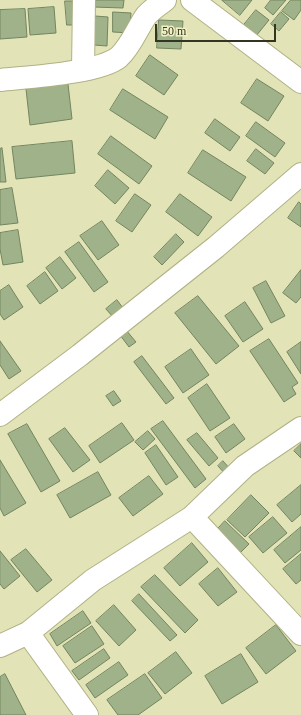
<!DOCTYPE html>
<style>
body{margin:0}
#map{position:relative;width:301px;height:715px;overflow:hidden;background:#e2e3b6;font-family:"Times New Roman",serif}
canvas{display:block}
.scale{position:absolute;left:155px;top:24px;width:121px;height:18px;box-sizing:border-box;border:2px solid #343422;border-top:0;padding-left:5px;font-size:12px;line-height:14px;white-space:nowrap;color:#343422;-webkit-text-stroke:3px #f0f0c2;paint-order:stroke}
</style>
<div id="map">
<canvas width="301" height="715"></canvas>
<div class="scale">50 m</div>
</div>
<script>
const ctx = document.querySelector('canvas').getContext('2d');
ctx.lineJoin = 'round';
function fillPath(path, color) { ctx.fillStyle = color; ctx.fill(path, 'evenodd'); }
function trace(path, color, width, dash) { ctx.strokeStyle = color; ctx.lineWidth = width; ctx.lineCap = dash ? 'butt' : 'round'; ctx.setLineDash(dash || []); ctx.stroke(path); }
const building = new Path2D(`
 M93,0H124L123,8L93,7Z
 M222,0H252L240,15Z
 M271,0H286L273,15L265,8Z
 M291,0H301V10L294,20L282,11Z
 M65,1H75L77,25H67Z
 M54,7L56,33L30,35L28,9Z
 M25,9L27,37L0,39V10Z
 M256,10L269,20L256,36L243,26Z
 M113,12L131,13L130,33L113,32Z
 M281,12L289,19L279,31L271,24Z
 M95,16L108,17L107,46L94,45Z
 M159,20L183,21L181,49L157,48Z
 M150,55L178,75L164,95L136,76Z
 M257,79L284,96L268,121L241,103Z
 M68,84L72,119L30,125L26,89Z
 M123,89L168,117L155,139L110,110Z
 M215,119L240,137L230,151L205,133Z
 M256,122L285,143L275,157L246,136Z
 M111,136L152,166L139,184L98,154Z
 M72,141L75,173L16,179L12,147Z
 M2,148L6,182H0V149Z
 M256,149L274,163L265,174L247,161Z
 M203,150L246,177L231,201L188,173Z
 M108,170L129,188L115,204L95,186Z
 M12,188L18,223L0,225V190Z
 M135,194L151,205L132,232L116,221Z
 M180,194L212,217L198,236L166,212Z
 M299,202L301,204V227L288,218Z
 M102,221L119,245L98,260L80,236Z
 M18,230L23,262L3,265L0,249V233Z
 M176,234L184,242L162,265L154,257Z
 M79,242L108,282L94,292L65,252Z
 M60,257L76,278L62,289L46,268Z
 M301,270V297L296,303L283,293Z
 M45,272L58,291L40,304L27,286Z
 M266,281L285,316L271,323L253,288Z
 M9,285L23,307L4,320L0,314V291Z
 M198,296L239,346L216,364L175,313Z
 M117,300L123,308L113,317L106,309Z
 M245,302L263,329L243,342L225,316Z
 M126,330L136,342L129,347L120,335Z
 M269,339L298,383L292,387L296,394L284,402L250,351Z
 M0,341L21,371L9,379L0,365Z
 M301,342V374L287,352Z
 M191,349L209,375L183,393L165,367Z
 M142,356L174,398L166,404L134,362Z
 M207,384L230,418L210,431L188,398Z
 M114,391L121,401L113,406L106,396Z
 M163,421L206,479L195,488L151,429Z
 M122,423L134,440L100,463L89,446Z
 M27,424L60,481L41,492L8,434Z
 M234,424L245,439L226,453L215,437Z
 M65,428L90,460L73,472L49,439Z
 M148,431L155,439L143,450L135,442Z
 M197,433L218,458L209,466L187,440Z
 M301,444V458L294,451Z
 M156,445L178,477L166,485L145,453Z
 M0,460L26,503L4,516L0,508Z
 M223,461L232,471L227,476L218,466Z
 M98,472L111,495L70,518L57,495Z
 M149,476L163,494L133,516L119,498Z
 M301,485V514L292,522L277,505Z
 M251,495L269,513L245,537L227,520Z
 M273,517L287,533L263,553L249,537Z
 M225,521L249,544L239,554L215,532Z
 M301,527V550L285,563L274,550Z
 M192,543L208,562L180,586L164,568Z
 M26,549L52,580L37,592L11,560Z
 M0,551L20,576L4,589L0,584Z
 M301,554V580L296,584L283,569Z
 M218,568L237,592L218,606L199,584Z
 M155,575L198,620L185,633L141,587Z
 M139,594L177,635L170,641L132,601Z
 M114,605L136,630L119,646L96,621Z
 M83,611L91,623L57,646L50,634Z
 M276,625L296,651L266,674L246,648Z
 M92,626L104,644L75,663L63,646Z
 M104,649L110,658L79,680L72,671Z
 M176,652L192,673L165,694L148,673Z
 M241,654L258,682L222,704L205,676Z
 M119,662L128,675L95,698L86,685Z
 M5,674L26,715H0V677Z
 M145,674L162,698L138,715H118L107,700Z`);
fillPath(building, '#a0b28a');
trace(building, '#73855e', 1);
const minor = new Path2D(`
 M192,0L301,82
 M83,70L84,0
 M0,80C28,77 100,73 119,57C131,46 137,29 146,16C151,10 159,5 165,0
 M0,415L80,355L216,247L301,174
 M192,517L301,634
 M28,633L87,715
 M0,646L28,633L93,580L192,517L245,466L301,428`);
trace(minor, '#b1b185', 24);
trace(minor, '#fff', 22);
</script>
